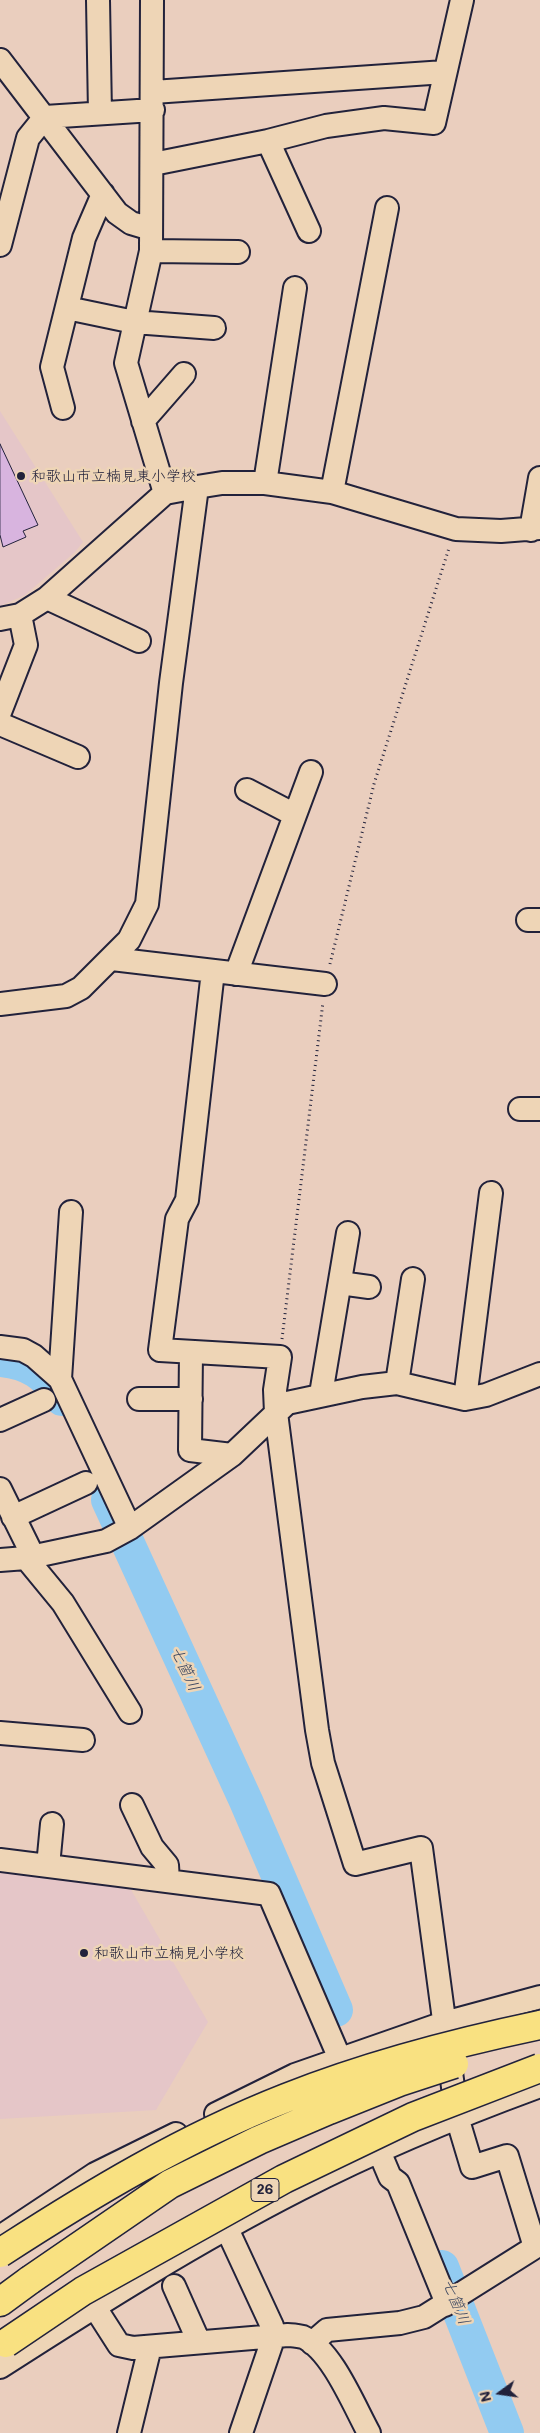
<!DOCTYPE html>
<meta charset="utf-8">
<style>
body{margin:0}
#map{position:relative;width:540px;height:2433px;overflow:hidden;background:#eacebe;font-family:Mali,sans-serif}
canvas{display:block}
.north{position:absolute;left:475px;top:2368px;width:50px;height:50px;-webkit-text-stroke:4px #eed5b6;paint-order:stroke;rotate:256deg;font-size:14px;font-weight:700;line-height:20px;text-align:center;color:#22223b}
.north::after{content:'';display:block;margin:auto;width:18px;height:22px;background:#22223b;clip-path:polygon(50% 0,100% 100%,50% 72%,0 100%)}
</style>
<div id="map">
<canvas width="540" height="2433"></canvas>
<div class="north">N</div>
</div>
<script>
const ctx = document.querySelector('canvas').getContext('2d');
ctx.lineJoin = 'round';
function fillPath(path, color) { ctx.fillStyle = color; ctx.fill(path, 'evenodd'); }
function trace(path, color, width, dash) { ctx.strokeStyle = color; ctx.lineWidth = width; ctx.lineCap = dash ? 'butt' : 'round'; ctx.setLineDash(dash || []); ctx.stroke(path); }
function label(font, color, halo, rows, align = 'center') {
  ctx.font = font + ' Mali,"Klee One",sans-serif'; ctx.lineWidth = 5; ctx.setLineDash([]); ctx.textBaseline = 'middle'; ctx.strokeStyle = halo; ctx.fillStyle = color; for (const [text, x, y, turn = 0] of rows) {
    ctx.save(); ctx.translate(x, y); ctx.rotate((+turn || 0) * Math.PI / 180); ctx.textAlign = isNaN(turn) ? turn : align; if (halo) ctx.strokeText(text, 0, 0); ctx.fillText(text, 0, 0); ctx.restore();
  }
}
fillPath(new Path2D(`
 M0,411L83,542L75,552L25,595L0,606Z
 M0,1867L127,1883L208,2022L156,2110L0,2119Z`), '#e5c6c8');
trace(new Path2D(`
 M0,1360C30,1363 46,1374 62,1399
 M108,1500L246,1801L336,2010
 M442,2267L507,2433`), '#92cbf1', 34);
const building = new Path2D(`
 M0,444L38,525L23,531L26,537L3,547L0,535Z`);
fillPath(building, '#d8b4df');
trace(building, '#22223b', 1);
const street = new Path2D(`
 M98,0L100,113
 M152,0L151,251L126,363L165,493
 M0,60L117,213L131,223L151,229
 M153,92L445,72
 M268,141L309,231
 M153,164L268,141L326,126L384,118L434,123L462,0
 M0,245L28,138L45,117L153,110
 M151,251L238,252
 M67,308L134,322L214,328
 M63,408L52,367L84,238L103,194
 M143,421L184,374
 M265,483L295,288
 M332,492L387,208
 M531,530L540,478
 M47,598L139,641
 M0,619L20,615L47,598L165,493L197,487L222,483H265L332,492L456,529L501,531L540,528
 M0,712L26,645L20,615
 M0,724L78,757
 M247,790L295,815
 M528,920H540
 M112,959L325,984
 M213,971L187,1200L177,1219L160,1350L280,1357L275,1390L276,1413L317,1730L323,1763L355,1864L421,1848L457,2117L472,2167L507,2156L535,2247
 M236,974L311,772
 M0,1004L66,996L81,988L129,940L147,904L171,683L197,487
 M520,1109H540
 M340,1283L369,1287
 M0,1347L23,1350L34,1356L60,1379L130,1528
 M191,1352L190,1450L232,1455
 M60,1379L71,1212
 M397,1383L413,1279
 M321,1394L348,1233
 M139,1399H191
 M465,1399L491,1193
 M0,1420L44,1400
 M0,1489L33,1556
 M13,1517L86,1483
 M26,1558L63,1603L130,1712
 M0,1560L26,1558L106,1541L130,1528L232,1455L287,1403L362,1387L397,1383L465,1399L486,1395L540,1374
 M0,1733L83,1740
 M132,1805L152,1847L167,1865L168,1881
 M0,1860L269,1894L340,2059
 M48,1866L52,1824
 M216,2114L295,2075L444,2023L540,1997
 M379,2151L390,2177L398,2183L444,2296L445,2305
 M227,2229L272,2326L274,2336L241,2433
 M0,2237L95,2174L176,2134
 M174,2286L199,2342
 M94,2306L119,2345L133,2348L288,2335C292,2335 298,2336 303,2337C332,2350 354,2406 369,2433
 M312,2343L327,2330L400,2323L424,2317L540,2244
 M0,2367C98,2304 196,2242 300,2189C378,2149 458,2116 540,2086
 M129,2433L150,2347`);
const highway = new Path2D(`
 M0,2302L30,2280`);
trace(street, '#22223b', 26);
trace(highway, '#22223b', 31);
trace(new Path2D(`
 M330,964L374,784L449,548
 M282,1339L323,1002`), '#22223b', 3, [1, 4]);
trace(street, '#eed5b6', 22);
trace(highway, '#f9e181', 28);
const highwayBridge = new Path2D(`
 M0,2253C91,2194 184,2138 286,2098C367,2066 454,2043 540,2025
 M30,2280L170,2184L259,2140L329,2110L399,2082L454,2064
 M6,2343L83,2291L284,2179L413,2117L540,2068`);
trace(highwayBridge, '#22223b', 31, []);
trace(highwayBridge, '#f9e181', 28);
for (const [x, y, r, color] of [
 [21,476,5,"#22223b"],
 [84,1953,5,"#22223b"]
]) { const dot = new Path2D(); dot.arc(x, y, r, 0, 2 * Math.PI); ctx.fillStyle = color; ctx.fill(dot); trace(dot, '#eed5b6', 2); }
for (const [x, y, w] of [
 [265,2190,28]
]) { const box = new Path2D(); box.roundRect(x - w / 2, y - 11.5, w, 23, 4); ctx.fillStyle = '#eed5b6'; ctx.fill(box); trace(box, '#22223b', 1); }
label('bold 14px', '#22223b', null, [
 ["26",265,2190]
]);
label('15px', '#22223b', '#eed5b6', [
 ["和歌山市立楠見東小学校",31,476],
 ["和歌山市立楠見小学校",94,1953]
], 'left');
label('italic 16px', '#38445f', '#eed5b6', [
 ["七箇川",185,1669,65],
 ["七箇川",456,2302,68]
]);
</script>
